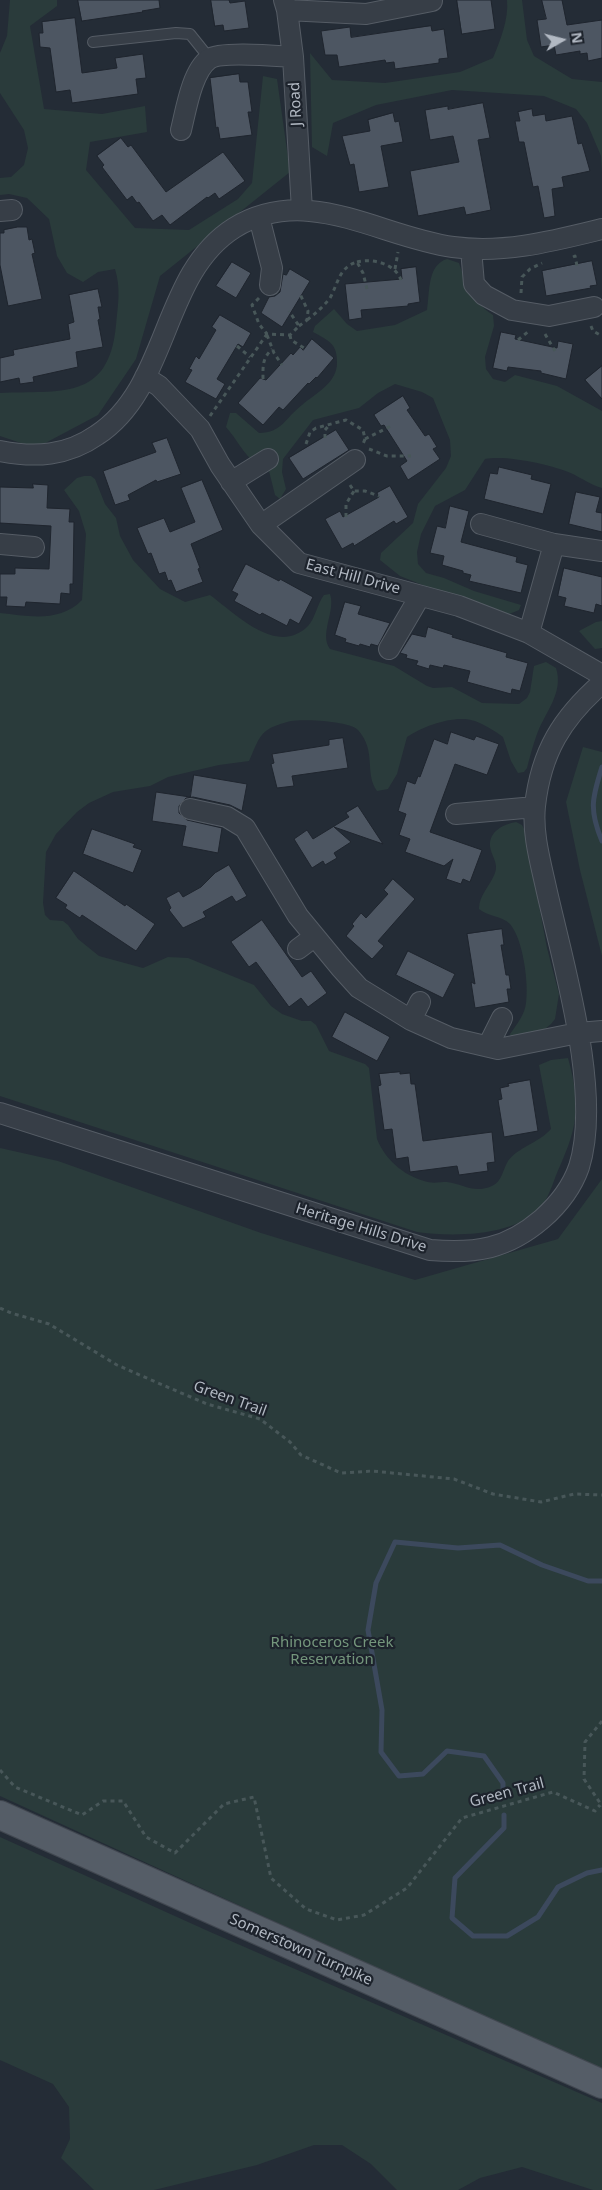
<!DOCTYPE html>
<style>
body{margin:0}
#map{position:relative;width:602px;height:2190px;overflow:hidden;background:#242c36;font-family:"Noto Sans",sans-serif}
canvas{display:block}
.north{position:absolute;left:537px;top:15px;width:50px;height:50px;-webkit-text-stroke:4px #1d232c;paint-order:stroke;rotate:82deg;font-size:14px;font-weight:700;line-height:20px;text-align:center;color:#b2b9c3}
.north::after{content:'';display:block;margin:auto;width:18px;height:22px;background:#b2b9c3;clip-path:polygon(50% 0,100% 100%,50% 72%,0 100%)}
</style>
<div id="map">
<canvas width="602" height="2190"></canvas>
<div class="north">N</div>
</div>
<script>
const ctx = document.querySelector('canvas').getContext('2d');
ctx.lineJoin = 'round';
function fillPath(path, color) { ctx.fillStyle = color; ctx.fill(path, 'evenodd'); }
function trace(path, color, width, dash) { ctx.strokeStyle = color; ctx.lineWidth = width; ctx.lineCap = dash ? 'butt' : 'round'; ctx.setLineDash(dash || []); ctx.stroke(path); }
function label(font, color, halo, rows, align = 'center') {
  ctx.font = font + ' "Noto Sans",sans-serif'; ctx.lineWidth = 4.5; ctx.setLineDash([]); ctx.textBaseline = 'middle'; ctx.strokeStyle = halo; ctx.fillStyle = color; for (const [text, x, y, turn = 0] of rows) {
    ctx.save(); ctx.translate(x, y); ctx.rotate((+turn || 0) * Math.PI / 180); ctx.textAlign = isNaN(turn) ? turn : align; if (halo) ctx.strokeText(text, 0, 0); ctx.fillText(text, 0, 0); ctx.restore();
  }
}
fillPath(new Path2D(`
 M10,0H57V6L30,26L44,109L102,114L145,106L147,132L90,142L86,170L135,228L189,230L238,199L252,183L263,76L277,79L290,172L160,276L136,359L98,415L36,448L0,436V393C60,390 109,402 116,325C118,304 121,289 115,269L98,272L83,282L67,273L57,256L49,219L27,198L9,194L0,195V178L11,177L24,165L28,148L24,130L0,93V53L7,36Z
 M507,0H522L527,40L534,56L572,79L602,82V173L601,156L587,123L576,109L544,96L452,90L376,105L333,123L327,156L312,147L310,53L332,80L385,83L460,72L493,58C500,41 509,19 507,0Z
 M447,259L459,263C466,285 473,302 493,315L494,326L485,357L486,369L493,379L505,382L515,375L557,386L602,411V488C591,485 583,479 573,474C552,465 508,455 485,459L465,490L435,506L421,534L417,552L418,564L426,573L444,578L474,591L521,605L519,610L507,615L465,602L400,576L380,560L381,553L413,523L418,504L446,468L451,456L450,440L433,398L422,392L395,384L378,393L359,408L313,420L283,459L282,472L286,489L280,499L275,495L269,471C246,462 241,444 226,427L230,413H236L259,433C282,433 285,418 302,405C316,393 337,383 337,363C337,343 329,341 313,332L315,326L334,309L347,324L357,331L395,325L427,310C430,292 427,265 447,259Z
 M84,476H91L95,479L105,504L116,518L120,536L133,560L160,589L185,602L210,595C236,614 277,657 308,626C316,617 317,604 324,595L330,594C336,611 319,634 330,649L394,666L427,686L433,688L452,687L482,703L519,704L527,698L530,692L534,666L546,662L556,668C564,693 545,712 537,734C533,745 530,756 527,768L524,772L518,773L511,761L503,737C495,731 485,725 475,721C456,714 423,726 407,737L397,774L388,789L377,791C364,773 377,751 358,730C350,721 303,719 291,721C283,723 272,726 266,731C258,736 253,753 249,761L219,765L189,772L168,777L150,786L113,792L89,803L77,812L56,834L46,852L43,903L45,915L50,920L63,921L68,925L78,939L99,956L143,968L168,957L188,958L254,985L271,1006L282,1014L302,1021H311L316,1025L329,1051L365,1064L369,1068L377,1139C385,1159 403,1175 424,1181C432,1184 439,1182 447,1182C463,1184 474,1194 492,1186C502,1182 503,1169 508,1161C517,1148 540,1142 551,1129L539,1065L551,1060L568,1058C580,1102 579,1124 560,1166C554,1178 551,1193 543,1204C519,1237 453,1237 417,1232L0,1096V613C28,616 60,623 82,600L86,534L79,511L64,490L77,478Z
 M602,621V648L595,649L579,631L596,622Z
 M583,747L602,752V956L580,870L566,802Z
 M516,822L522,825L525,831L547,948L559,994L555,1019L551,1024L535,1037L511,1040L510,1034C517,1024 525,1014 526,1003C529,983 523,939 510,924C502,916 487,916 479,909C479,895 490,886 495,873C499,863 491,856 490,846C489,831 504,824 516,822Z
 M0,1148L58,1161L261,1233L415,1280L558,1239L602,1179V2071L0,1796Z
 M0,1837L208,1931L602,2103V2190H593L522,2167L480,2178L458,2190H397L371,2164L342,2145H314L257,2165L154,2190H94L61,2158L70,2139L69,2107L53,2084L0,2060Z`), '#2a3b3b');
trace(new Path2D(`
 M602,767C592,798 589,810 602,841
 M503,1797V1783L484,1756L447,1751L423,1774L399,1776L381,1752L382,1710L368,1630L376,1583L395,1542L458,1548L500,1545L542,1565L588,1581H602
 M504,1815V1828L455,1878L452,1918L473,1936H507L538,1917L558,1887L587,1873L602,1870`), '#3c495d', 5);
const building = new Path2D(`
 M78,0H159L160,8L142,11L143,12L82,21Z
 M211,0H229L230,3L245,1L249,28L224,31L223,25L215,26Z
 M457,0H491L495,29L462,34Z
 M542,0H562L567,25L602,20V58L588,61L587,53L580,54V51L556,55L554,45L541,47L537,20L546,19Z
 M75,18L82,73L117,68L115,58L143,54L146,78L136,79L138,94L72,103L70,90L56,92L50,48L40,47L39,33H43L42,22Z
 M431,26L432,31L444,29L448,58L439,59V63L395,69L394,62L386,63L385,60L339,67L337,55H325L321,31L350,27L351,37Z
 M239,74L240,82H248L252,112H248L252,135L220,139L218,127L216,128L210,78Z
 M483,103L490,138L478,140L491,210L466,215L464,207L418,216L410,171L459,162L453,136L430,140L425,110L448,106V109Z
 M532,109L533,116L545,114L546,121L572,116L578,144L582,143L590,171L562,177L564,187L552,189L555,216L544,218L538,186L533,187L524,142H519L515,121H520L518,112Z
 M393,113L395,122L399,121L403,142L381,146L389,187L359,192L354,164L350,165L342,136L370,131L368,120Z
 M121,138L128,147L131,145L166,192L223,152L245,181L219,199L215,193L208,198L207,197L170,225L162,215L153,221L139,202L137,203L132,196L127,200L102,167L104,165L97,156Z
 M18,227H27L29,240L32,239L35,253L32,254L42,299L8,306L0,265V233H4V230Z
 M592,261L597,285L590,286L591,288L546,296L542,271Z
 M232,262L251,273L236,298L216,286Z
 M416,267L420,302L408,304V306L361,310L362,318L349,320L345,284L402,279L401,269Z
 M290,269L310,281L282,327L261,313L269,297L275,296L280,292L283,274L286,275Z
 M98,289L102,307H98L100,319L98,320L103,347L76,352L78,367L33,377L34,382L20,384L19,378L0,382V358L14,355L13,350L70,339L68,324L74,322L69,295Z
 M220,315L251,333L243,347L238,344L217,379L225,384L216,399L185,382L192,370L189,369L196,356L199,359L216,330L212,327Z
 M501,332L516,335L515,339L557,348L558,341L573,344L566,379L541,373V371L508,367L507,371L493,368Z
 M312,339L334,358L317,378L316,377L309,384L308,383L283,410L279,407L263,425L238,403L260,378L266,380L291,353L293,355L300,347L303,350Z
 M602,366V399L585,380Z
 M403,396L410,408L407,410L425,436L429,434L437,447L433,449L440,459L408,480L400,466L407,461L384,425L381,426L374,415Z
 M336,430L349,450L303,479L289,458Z
 M167,438L181,474L157,482L156,480L128,495L130,500L115,505L103,471L156,452L152,443Z
 M499,467L532,475L531,479L551,484L543,514L484,499L490,473L497,474Z
 M202,480L223,530L191,544L200,568L198,569L203,582L176,592L171,580L168,581L165,572L159,574L151,553L148,554L137,528L164,518L170,532L195,522L181,488Z
 M33,484L48,485L47,508L70,509L69,522H74L73,584H70V594L61,593L60,604L26,602L25,607L6,606L7,597H0V574H15V568L49,569L51,526L0,523V487L33,488Z
 M390,486L408,517L396,524L394,521L354,546L353,543L342,549L325,519L340,511L343,517L379,497L377,493Z
 M576,492L600,497L596,512L602,513V532L569,524Z
 M450,506L469,511L461,542L517,557L516,562L528,565L521,593L469,581L471,575L463,573V571L442,565L444,556L430,553L437,526L445,528Z
 M246,564L279,581L280,579L313,597L299,624L290,619L287,626L262,613L260,615L234,601L238,594L232,591Z
 M564,568L602,577V606L596,604L594,613L564,606L566,598L558,596Z
 M345,602L361,606L358,614L390,623L378,646L371,644L370,647L360,644L359,646L345,642L346,639L335,635Z
 M428,627L453,635L452,637L507,653L506,657L528,663L520,691L512,689L511,694L467,682L470,671L444,665L443,668L430,665L429,669L416,665L418,661L406,658L407,655L400,653L412,634L425,637Z
 M451,732L474,740L476,736L499,744L487,775L455,764L430,832L482,850L470,882L463,879L461,884L446,879L453,859L444,866L405,852L410,839L399,835L406,814L398,811L407,781L415,784L418,776L420,777L434,739L447,744Z
 M343,738L348,768L292,776L294,786L277,788L271,764L274,763L272,754L329,745V740Z
 M194,775L247,784L242,811L230,805L193,797L186,798L179,806V813L187,820L222,828L218,853L182,846L186,826L152,821L156,792L190,797Z
 M358,806L383,844L334,827L351,842L334,853L337,858L325,865L323,861L312,868L294,839L307,830L313,839L349,817L346,813Z
 M92,829L135,844L133,847L142,850L133,873L83,854Z
 M229,865L247,896L236,902L232,896L203,912L206,917L183,928L169,910L171,908L166,898L179,891L183,897L201,887L215,873Z
 M74,871L125,906L126,904L155,924L136,951L82,915L80,918L65,908L67,905L56,898Z
 M393,879L415,899L378,941L384,946L372,959L346,936L354,926L352,924L361,913L366,918L388,894L384,890Z
 M262,920L302,977L311,971L327,993L308,1007L301,998L289,1007L256,962L249,967L231,942Z
 M502,929L504,945H501L506,975H509L511,989H507L509,1002L475,1008L471,982L475,984L467,934Z
 M408,951L455,974L443,998L396,975Z
 M345,1012L390,1037L377,1061L332,1037Z
 M400,1072V1074L410,1073L411,1084H415L423,1141L492,1132L495,1162L487,1163L488,1171L459,1175L457,1166L410,1172L408,1157L396,1159L392,1129L384,1130L378,1086L381,1085L379,1074Z
 M530,1080L538,1131L504,1137L498,1100L502,1099L500,1088L509,1086L508,1084Z`);
fillPath(building, '#4d5662');
trace(building, '#1f252e', 1);
const service = new Path2D(`
 M93,42L176,33L190,34L210,59`);
const minor = new Path2D(`
 M284,0L287,10L293,57L302,210
 M287,10L366,14L432,1
 M181,130C186,110 192,71 209,59C221,51 277,56 293,57
 M0,211L12,210
 M259,217L272,268L270,285
 M471,249L474,284L484,295L512,310L549,316L594,307
 M145,377L159,386L200,429L220,465L261,525L299,563L459,606L529,633L602,675
 M0,451C35,458 67,456 97,435C170,387 161,274 234,228C307,183 380,237 453,247C504,254 553,241 602,229
 M231,482L268,459
 M481,524L554,544L602,551
 M261,525L355,460
 M0,544L34,547
 M529,633L554,544
 M389,649L420,596
 M190,809L227,817L245,828L298,916L340,967L359,988L411,1020L451,1038L498,1049L578,1033L602,1031
 M456,814L535,807
 M298,949L314,937
 M411,1020L420,1002
 M488,1046L502,1018
 M0,1113L430,1250C476,1254 507,1249 542,1219C558,1205 572,1187 579,1167C602,1094 564,967 547,892C541,864 532,834 535,806C541,752 562,718 602,683`);
const primary = new Path2D(`
 M0,1815L602,2084`);
trace(service, '#555c65', 12);
trace(minor, '#555c65', 22);
trace(primary, '#414750', 30);
trace(new Path2D(`
 M573,257L575,256L577,266
 M357,262C374,258 395,264 401,280
 M395,269L398,252
 M521,293L522,277L530,269L542,263
 M259,298L252,305L259,324L267,334L290,335L299,326L289,311
 M307,320C316,313 323,307 330,298C338,284 339,267 357,262L363,273L367,289
 M299,326L307,320L308,311L300,294
 M591,326L593,331L602,336
 M545,334L555,351
 M267,335L274,353L282,365
 M290,335L291,340L304,348
 M518,340L529,331
 M237,346L250,357
 M263,379C263,366 262,359 272,349
 M210,416L267,334
 M325,438V430L330,424
 M365,439L391,426
 M306,444L310,432L316,428L346,420L363,430L365,439L363,444
 M369,449L387,456H411
 M350,485L354,491H365L379,496
 M346,517V504L354,491
 M0,1308L11,1313L49,1324L117,1365L158,1383L207,1404L260,1419L290,1442L301,1455L341,1473L372,1471L454,1479L493,1494L541,1502L574,1494L602,1495
 M602,1721L585,1742L584,1779L602,1806
 M0,1770L15,1787L82,1815L103,1801H123L146,1837L175,1853L224,1804L254,1797L271,1878L306,1909L337,1920L364,1915L407,1888L462,1818L553,1792L595,1811L600,1805`), '#485759', 3, [4, 4]);
trace(service, '#373e47', 10);
trace(minor, '#373e47', 20);
trace(primary, '#555d67', 28);
label('15px', '#b2b9c3', '#1d232c', [
 ["J Road",296,104,-93],
 ["East Hill Drive",353,577,15],
 ["Heritage Hills Drive",361,1228,17],
 ["Green Trail",230,1399,20],
 ["Green Trail",507,1793,-15],
 ["Somerstown Turnpike",301,1950,24]
]);
label('15px', '#74967c', '#1d232c', [
 ["Rhinoceros Creek",332,1643],
 ["Reservation",332,1660]
]);
</script>
